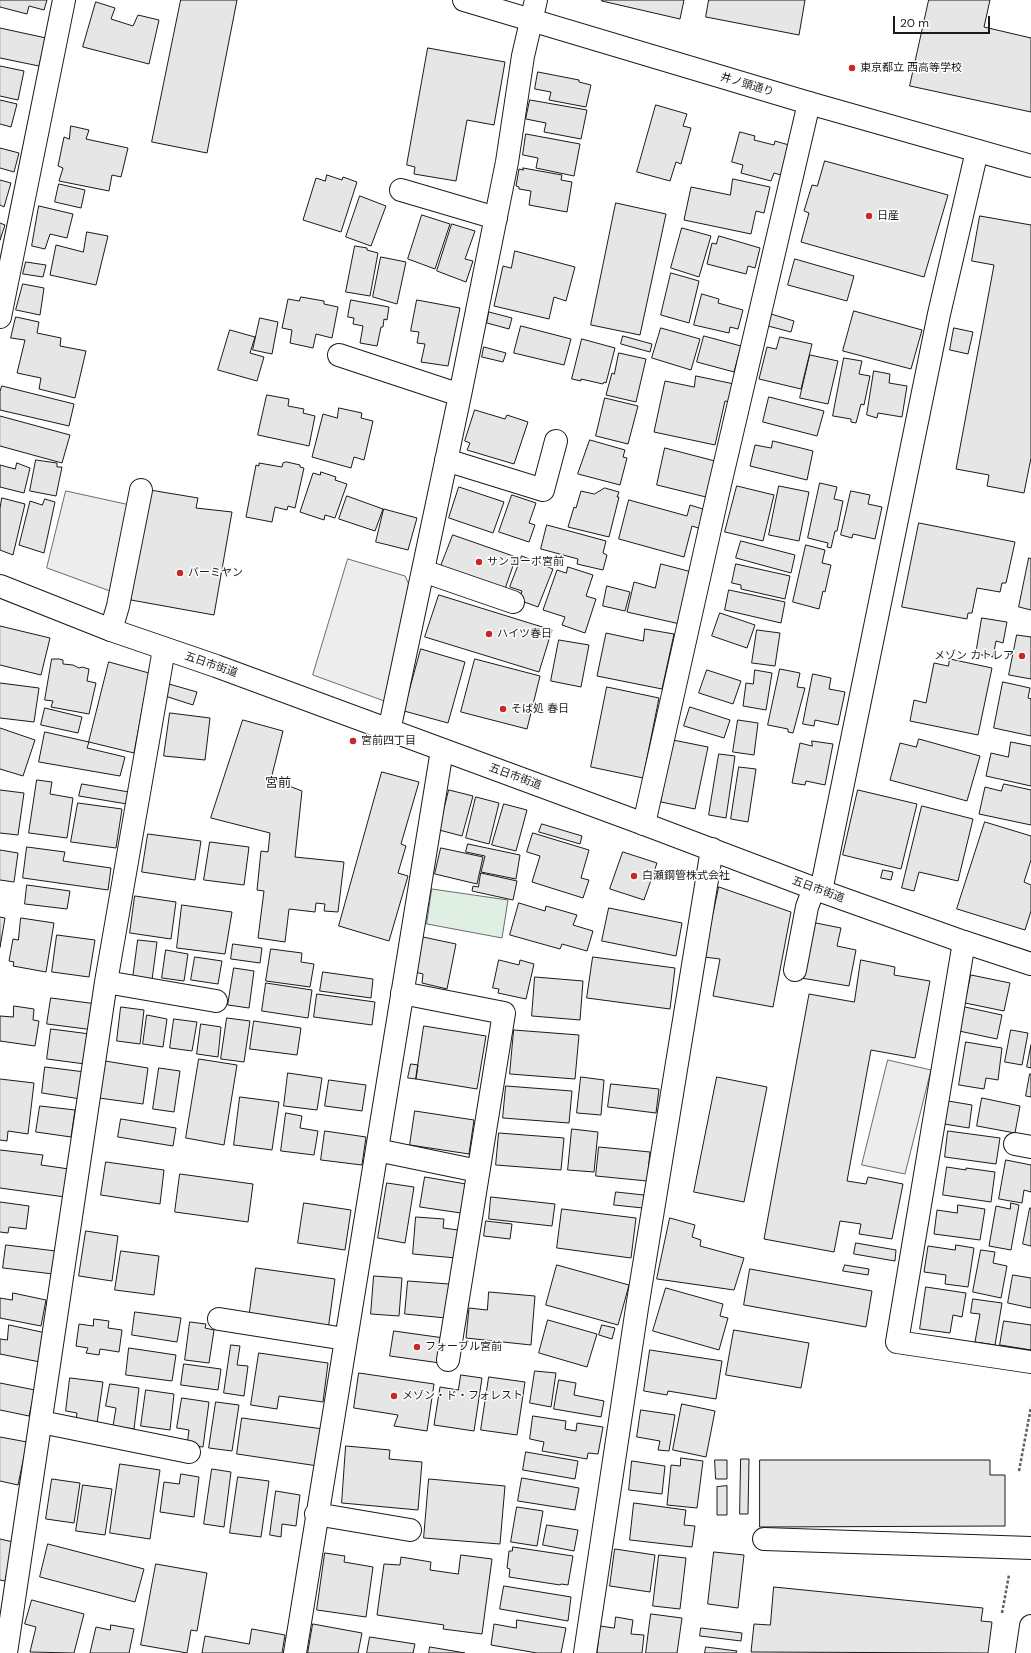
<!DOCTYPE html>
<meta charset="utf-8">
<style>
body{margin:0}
#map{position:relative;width:1031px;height:1653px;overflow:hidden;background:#fff;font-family:"DM Sans",sans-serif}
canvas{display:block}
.scale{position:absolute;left:893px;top:16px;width:97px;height:18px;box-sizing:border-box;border:2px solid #1a1a1a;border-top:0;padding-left:5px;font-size:12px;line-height:14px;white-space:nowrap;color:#1a1a1a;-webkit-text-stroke:3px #fff;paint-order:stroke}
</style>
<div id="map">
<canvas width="1031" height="1653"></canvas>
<div class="scale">20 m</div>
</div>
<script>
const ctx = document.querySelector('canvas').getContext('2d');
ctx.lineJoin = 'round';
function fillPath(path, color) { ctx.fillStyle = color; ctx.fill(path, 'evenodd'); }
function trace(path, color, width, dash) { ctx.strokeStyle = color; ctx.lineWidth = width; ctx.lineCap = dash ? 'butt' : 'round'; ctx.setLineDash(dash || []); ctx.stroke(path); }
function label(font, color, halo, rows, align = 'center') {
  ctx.font = font + ' "DM Sans","Noto Sans JP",sans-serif'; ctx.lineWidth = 3; ctx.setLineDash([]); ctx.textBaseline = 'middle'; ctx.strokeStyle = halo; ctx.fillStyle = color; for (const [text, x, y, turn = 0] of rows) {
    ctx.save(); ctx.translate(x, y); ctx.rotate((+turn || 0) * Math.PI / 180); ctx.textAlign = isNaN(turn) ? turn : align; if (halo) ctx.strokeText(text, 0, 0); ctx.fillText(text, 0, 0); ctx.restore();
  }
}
const green = new Path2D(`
 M432,889L508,900L502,938L427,924Z`);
fillPath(green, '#e0efe3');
trace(green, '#6a6a6a', 1);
const parking = new Path2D(`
 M66,491L130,505L110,591L47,568Z
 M348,559L405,576L411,589L387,702L313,675Z
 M888,1060L931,1070L905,1174L862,1165Z`);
fillPath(parking, '#ededed');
trace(parking, '#6a6a6a', 1);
const building = new Path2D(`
 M0,0H47L44,10L29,6L27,14L0,7Z
 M181,0H237L207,153L152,142Z
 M602,0H684L680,19L602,1Z
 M709,0H805L799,35L706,17Z
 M929,0H990L984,27L1031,38V112L910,86Z
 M96,2L115,8L111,19L133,26L138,15L159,20L149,64L83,47Z
 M0,28L46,38L39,66L0,58Z
 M428,48L505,62L494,125L467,120L456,181L414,174L415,167L407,165Z
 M0,66L24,71L18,100L0,96Z
 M538,72L579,80V82L591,85L586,107L549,100L551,92L535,89Z
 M0,100L17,104L11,127L0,124Z
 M530,100L587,110L581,139L544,132L546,123L526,119Z
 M656,105L687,114L683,126L691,128L681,164L676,162L670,181L637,172Z
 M71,126L89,130L86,139L128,148L121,177L112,175L109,191L59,181L63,168L58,166L64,137L69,139Z
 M740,132L755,136L754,140L774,145L775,141L789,145L781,175L774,173L771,181L741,173L743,165L732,162Z
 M526,134L580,144L574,176L536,168L538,158L523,155Z
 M0,148L19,153L14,172L0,168Z
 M825,161L948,195L924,277L801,242L809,213L804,211L812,185L817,186Z
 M523,168L562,175L561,180L572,182L567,212L529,205L531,191L519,189V187L516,186L519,169L523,170Z
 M327,175L342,180L343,177L357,182L341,232L303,220L316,178L325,181Z
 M733,179L770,187L764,213L756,211L751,234L684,220L691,187L730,195Z
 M0,180L11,183L4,207L0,205Z
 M59,184L85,190L81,208L55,202Z
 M360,196L386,206L371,246L346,237Z
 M616,203L666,214L640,335L591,325Z
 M39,206L73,214L67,238L50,234L45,249L32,246Z
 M422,215L450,224L435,269L408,259Z
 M980,216L1031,225V458L1024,493L987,486L989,475L956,469L994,265L972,261Z
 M0,223L5,225L0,240Z
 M452,224L475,231L465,259L473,261L466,282L437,271Z
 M682,228L711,236L699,277L671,268Z
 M87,232L108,236L96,285L50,275L56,245L83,252Z
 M719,236L760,248L755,268L748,266L746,274L707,264L712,243L716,244Z
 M355,246L367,248V250L378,253L370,296L346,292Z
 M515,251L575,267L566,301L554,297L549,319L494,306L503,266L511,268Z
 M381,257L406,262L397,304L373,297Z
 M795,259L854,276L847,301L788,285Z
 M26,262L46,265L43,277L23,274Z
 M671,273L699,281L689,323L661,315Z
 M23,284L44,288L40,315L16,310Z
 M702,294L719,299L718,303L743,310L738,329L730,327L729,333L694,325Z
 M301,297L324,301V304L338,307L332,338L316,334L313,348L290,343L292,330L282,328L288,299L299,301Z
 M351,300L389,307L387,320L384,319L383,327H381L377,346L360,343L363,326L353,324L354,318L348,317Z
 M417,300L460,308L448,366L421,362L425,344L417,343L419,332L411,331Z
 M854,311L922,330L911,369L843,351Z
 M489,312L512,318L509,329L487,323Z
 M771,314L794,321L791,332L768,326Z
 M16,317L39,322L37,333L61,338L60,346L86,351L75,398L39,389L41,378L17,373L25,340L11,338Z
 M260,318L278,322L272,354L253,350Z
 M521,326L571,339L564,365L514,353Z
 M661,328L700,339L691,370L652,358Z
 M954,328L973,332L968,354L950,350Z
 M230,330L255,337L250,353L264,357L257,381L218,370Z
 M623,336L652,344L650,352L621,344Z
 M704,336L741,346L734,372L697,362Z
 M780,337L812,344L801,389L759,379L767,347L776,349Z
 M582,339L615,348L606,383L604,382L603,384L581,379V381L572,379Z
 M484,347L506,353L503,362L482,357Z
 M619,353L646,359L636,402L606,395L612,373L614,374Z
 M810,355L838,361L828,404L800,398Z
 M844,358L862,361L859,374L870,376L864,405L861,404L856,423L851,422V419L833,416Z
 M874,371L890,374L889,383L907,386L902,417L878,413L877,418L867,415Z
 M696,376L734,384L730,402L725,401L715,445L654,432L665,381L694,387Z
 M2,386L74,404L69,426L0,410V392Z
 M267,395L289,399L288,406L304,409L303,413L315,416L309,446L258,435Z
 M769,397L824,411L817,436L763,422Z
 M605,398L638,406L628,444L596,436Z
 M339,408L362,413L361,418L373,421L364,460L354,457L351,468L312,457L323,414L337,418Z
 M475,410L505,419L507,415L528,422L514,464L467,450L470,443L465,441Z
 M0,416L70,435L62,463L0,446Z
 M590,440L625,450L623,457L627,458L620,485L578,474Z
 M773,441L813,451L807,480L750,466L755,445L771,448Z
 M665,448L715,461L706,497L657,485Z
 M36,460L57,463V467H62L56,496L30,491Z
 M287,462L300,465V467L304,468L295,508L288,506L287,510L275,507L272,522L246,517L256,465L259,466V463L282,467L283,463Z
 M17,463L30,468L24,493L0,487V465L15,469Z
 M321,472L336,477L335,480L347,484L335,518L325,515L324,520L300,512L313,473L320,475Z
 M820,483L837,487L834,499L843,501L837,531H835L831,548L827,547L828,543L808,538Z
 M737,486L774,495L763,541L725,532Z
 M779,486L809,492L799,541L769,535Z
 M459,487L504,502L493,533L449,518Z
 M605,488L619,492L617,497H619L609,537L568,527L574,507L576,508L581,491L594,494Z
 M150,490L198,498L196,508L232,512L214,615L131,600Z
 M851,491L870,495L868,504L882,507L875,539L853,534L852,538L841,535Z
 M512,495L536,503L529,523L535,525L529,542L499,532Z
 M347,496L383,509L375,531L339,519Z
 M2,498L25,504L13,555L0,550V509Z
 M45,499L55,502L44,553L19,545L30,501L42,505Z
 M629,500L687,516L690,505L706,510L701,529L692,526L684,557L619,539Z
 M384,509L417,518L408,550L376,542Z
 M919,523L1015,542L1006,583H1002L1000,592L977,588L972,613H968L967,619L902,607Z
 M547,525L606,541L603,553L607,555L603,570L577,564L578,559L541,549Z
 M453,535L516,557L505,589L441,566Z
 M741,541L795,555L791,573L736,558Z
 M806,545L825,550L822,563L831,565L825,592L823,591L819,609L793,602Z
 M522,556L553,569L538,607L519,600L522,591L510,587Z
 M1029,558L1031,559V610L1019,607Z
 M661,564L692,572L680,624L627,612L634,582L655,588Z
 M736,564L790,576L785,599L741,589V585L732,583Z
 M568,567L593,575L586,596L596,599L585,633L562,625L565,617L543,610L557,570L566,573Z
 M607,586L630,592L625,611L603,606Z
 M729,590L785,602L781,623L725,610Z
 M439,595L552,630L539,672L425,637Z
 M720,613L755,625L747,648L712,636Z
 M982,618L1007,622L1003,643L996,641L993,657L976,654Z
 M0,626L50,638L41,675L0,665Z
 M645,629L674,634L662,689L597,676L606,633L643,641Z
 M757,630L780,633L775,666L752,663Z
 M1017,635L1031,637V679L1009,675Z
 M559,640L589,645L581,687L551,681Z
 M421,649L465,662L448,723L404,711Z
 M52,659H59L63,660V664L73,665L79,668L82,667L89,669L87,681L96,683L89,714L51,707L53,701L45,700Z
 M475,659L540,676L527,729L461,712Z
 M950,659L992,668L978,735L910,721L914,700L926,703L934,663L948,666Z
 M109,662L149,673L134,753L89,742Z
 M780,669L800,673L797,687L805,688L793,733L788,732V729L768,725Z
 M707,670L741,681L733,704L699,693Z
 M755,670L772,673L766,710L743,706L746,683L753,684Z
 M813,674L831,678L829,689L845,692L838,725L815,720L814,726L803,724Z
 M1003,682L1030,688L1028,698L1031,699V736L994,728Z
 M0,683L39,688L34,722L0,718Z
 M169,684L197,692L193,705L165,696Z
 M607,687L659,698L643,778L591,767Z
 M690,707L730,720L724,738L684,726Z
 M45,708L82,717L78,733L41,725Z
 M170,713L210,718L205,760L164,756Z
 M243,720L283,731L271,779L302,791L295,857L344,862L338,912L324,911L325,904L316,903L315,912L289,909L285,942L258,938L264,891L257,890L261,851L268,852L270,833L211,818Z
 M738,720L758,723L754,755L733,752Z
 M0,728L35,740L23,776L0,769Z
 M45,732L89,742L87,748L125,757L120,776L39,762Z
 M919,739L980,756L967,801L890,780L900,743L916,747Z
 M673,740L708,747L695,809L661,802Z
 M812,741L833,744L825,785L806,781L805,785L792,783L800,743L812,746Z
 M1011,742L1031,746V786L986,776L991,753L1008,757Z
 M719,754L735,756L726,818L709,815Z
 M739,767L756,769L748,822L731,819Z
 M382,772L419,782L401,844L406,846L398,873L408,876L389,941L339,926Z
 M37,780L52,782L50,794L73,798L67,838L29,833Z
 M82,784L129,792L127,804L79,796Z
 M1004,784L1031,790V825L979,814L985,787L1001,791Z
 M0,790L24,793L18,835L0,833Z
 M449,790L473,796L462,836L439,830Z
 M858,790L917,804L901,869L843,855Z
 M476,797L499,803L489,844L466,838Z
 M78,803L122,809L116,848L71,842Z
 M504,804L527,810L516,851L492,845Z
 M922,806L973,819L958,881L919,872L914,891L902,888Z
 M985,822L1031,836V860L1024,882L1031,885V911L1025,930L957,909Z
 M542,824L582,836L580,844L539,832Z
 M533,833L589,850L581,878L589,880L583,898L532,882L540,856L527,852Z
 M148,834L201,841L195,880L142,872Z
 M210,842L249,847L244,885L204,880Z
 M468,844L520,855L516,879L481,872L485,856L466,852Z
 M27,847L65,852L63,861L111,868L108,890L23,878Z
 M441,848L483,857L477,884L435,874Z
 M0,850L18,853L14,882L0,880Z
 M623,852L657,863L644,900L610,889Z
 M883,870L893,872L891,880L881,878Z
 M481,873L517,881L513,900L472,891L473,886L478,887Z
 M27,885L70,891L67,909L25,904Z
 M719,887L791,912L773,1007L713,996L720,959L704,957Z
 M135,896L176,902L171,939L130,933Z
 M519,903L545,911L546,906L577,915L573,925L593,931L587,951L562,944L560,949L510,935Z
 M182,905L232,912L225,954L177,948Z
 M609,908L682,923L676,956L602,941Z
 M0,917L5,918L0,947Z
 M21,918L54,923L46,972L13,966L14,962L9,961L13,939L18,940Z
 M811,922L841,928L837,946L856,950L849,986L801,978Z
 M57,935L95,940L89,977L52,972Z
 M423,937L456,944L447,989L422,983L423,974L415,972Z
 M138,940L157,942L152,980L133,978Z
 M233,944L262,948L260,963L231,959Z
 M271,949L302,953L301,962L314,964L310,987L266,981Z
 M166,950L188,954L184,981L162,978Z
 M195,957L222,961L218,984L191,980Z
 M593,957L675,968L670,1009L587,998Z
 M499,960L519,965L520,960L534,964L526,999L498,993L499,989L493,988Z
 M861,960L895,967L894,975L930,981L915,1058L871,1050L847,1181L866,1184L868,1177L903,1184L892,1239L859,1234L861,1224L840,1221L834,1252L764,1239L809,994L854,1002Z
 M234,968L254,971L249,1008L228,1005Z
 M323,972L373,979L371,998L320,991Z
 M971,975L1010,983L1004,1011L965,1003Z
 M535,977L583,981L580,1020L532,1016Z
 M266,983L312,990L308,1018L262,1011Z
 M317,994L375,1002L372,1025L314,1017Z
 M51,998L97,1004L94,1030L47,1024Z
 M14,1006L34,1009L33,1020L39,1021L35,1046L0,1041V1016L13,1017Z
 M121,1007L144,1010L140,1044L117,1041Z
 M965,1007L1002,1015L997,1039L959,1031Z
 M147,1015L167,1019L163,1047L143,1044Z
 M227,1018L250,1021L244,1062L221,1059Z
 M174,1019L197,1022L192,1051L170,1048Z
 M254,1021L301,1028L297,1055L250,1049Z
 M201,1024L221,1027L218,1057L197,1054Z
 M424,1026L486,1036L477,1089L416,1079Z
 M51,1029L90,1034L85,1064L47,1059Z
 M514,1030L579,1035L575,1079L510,1074Z
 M1011,1030L1028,1033L1022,1065L1005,1062Z
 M966,1042L1002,1048L998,1080L986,1078L984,1089L959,1085Z
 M1031,1045V1068L1027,1067Z
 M199,1059L237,1065L224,1145L186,1138Z
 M105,1061L148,1068L143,1104L99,1098Z
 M411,1064L418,1065L416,1079L408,1078Z
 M45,1067L85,1072L81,1099L42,1093Z
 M159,1068L180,1071L174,1112L153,1109Z
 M288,1073L322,1078L317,1110L284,1106Z
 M1030,1074H1031V1097L1026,1096Z
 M581,1077L604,1080L601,1115L577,1113Z
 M717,1077L767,1087L744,1202L694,1192Z
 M0,1079L34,1083L28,1134L8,1131L7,1141L0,1140Z
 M329,1080L366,1085L362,1111L325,1106Z
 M611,1084L659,1089L656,1113L608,1107Z
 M506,1086L572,1091L569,1123L503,1118Z
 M240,1097L279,1102L272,1150L234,1145Z
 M982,1098L1020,1106L1015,1133L977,1126Z
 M942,1100L972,1105L969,1128L938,1123Z
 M40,1106L75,1110L71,1137L36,1132Z
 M415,1111L474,1120L469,1154L410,1145Z
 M286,1113L302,1116L300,1128L318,1131L314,1155L281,1151Z
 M121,1119L176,1128L173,1146L118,1137Z
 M572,1129L598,1132L594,1172L568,1170Z
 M325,1131L366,1137L362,1165L321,1160Z
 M948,1131L1000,1138L996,1164L945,1157Z
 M499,1133L564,1138L561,1170L496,1165Z
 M599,1147L650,1152L647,1181L596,1176Z
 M0,1150L43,1155L41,1165L69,1169L65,1197L0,1188Z
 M1006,1160L1031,1165V1192L1024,1190L1022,1203L999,1199Z
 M106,1162L164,1170L160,1204L101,1195Z
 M947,1167L966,1170V1168L995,1172L991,1202L943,1195Z
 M180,1174L253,1184L248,1222L175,1212Z
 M425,1177L466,1184L461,1213L420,1207Z
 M387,1183L414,1187L405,1243L378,1238Z
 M616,1192L644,1195L643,1208L614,1205Z
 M491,1197L555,1204L552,1226L489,1219Z
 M0,1202L29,1206L26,1229L9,1227L8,1233L0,1232Z
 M304,1203L351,1210L345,1250L298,1243Z
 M1011,1203L1019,1205L1011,1250L989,1246L996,1206L1010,1209Z
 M958,1205L985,1209L980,1240L934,1234L937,1210L957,1213Z
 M1030,1208H1031V1246L1023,1244Z
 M562,1209L636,1218L631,1258L557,1248Z
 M416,1217L444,1219L443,1228L458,1230L456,1258L413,1254Z
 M670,1218L695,1225L692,1237L701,1240L700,1246L744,1258L734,1290L657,1279Z
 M486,1221L512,1224L510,1239L484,1236Z
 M86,1231L118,1236L112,1281L79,1276Z
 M856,1243L896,1250L895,1261L854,1254Z
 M6,1245L56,1251L53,1274L3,1268Z
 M956,1245L974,1248L968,1287L945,1284L946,1275L924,1272L928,1246L955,1250Z
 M981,1250L995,1252L993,1263L1007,1266L1001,1298L973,1292Z
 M121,1251L159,1256L154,1295L115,1290Z
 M557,1265L629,1285L618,1325L546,1305Z
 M845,1265L869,1269L868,1275L843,1271Z
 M256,1268L335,1279L328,1330L249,1318Z
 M750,1269L872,1291L866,1327L744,1305Z
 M1013,1275L1031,1278V1308L1008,1303Z
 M374,1276L402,1278L399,1316L371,1314Z
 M408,1281L449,1284L446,1318L405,1314Z
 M926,1287L966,1293L962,1317L953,1315L950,1333L920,1329Z
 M666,1288L723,1304L720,1316L728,1318L719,1350L653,1331Z
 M489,1292L535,1296L531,1345L466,1338L469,1308L487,1310Z
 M13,1293L46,1300L41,1326L0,1318V1298L12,1300Z
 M973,1299L1002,1303L995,1345L975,1342L980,1314L971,1313Z
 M135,1312L181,1318L177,1342L132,1335Z
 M94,1319L109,1321L108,1328L122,1330L119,1352L100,1349L99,1355L86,1353L88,1348L76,1346L79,1324L93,1326Z
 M548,1320L597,1334L587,1367L539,1353Z
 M1004,1321L1031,1325V1350L1000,1345Z
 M190,1322L206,1324L205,1328L214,1330L209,1363L185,1360Z
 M9,1325L46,1333L40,1362L0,1354V1339L7,1340Z
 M602,1325L615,1328L612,1339L599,1335Z
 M734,1330L809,1343L801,1388L726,1375Z
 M394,1331L444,1338L440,1363L390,1356Z
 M231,1345L240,1346L237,1365L248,1366L244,1396L224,1393Z
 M129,1348L176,1355L172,1381L126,1375Z
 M650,1350L722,1361L716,1399L668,1391L667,1395L644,1391Z
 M259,1353L328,1363L323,1402L279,1396L277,1409L251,1405Z
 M184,1364L221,1369L218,1390L181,1385Z
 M535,1371L556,1373L551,1407L530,1403Z
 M359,1373L434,1384L427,1431L394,1426L398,1415L354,1408Z
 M461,1375L482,1378L474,1431L434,1425L440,1387L458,1390Z
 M489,1377L525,1382L517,1435L481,1430Z
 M70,1378L103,1382L96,1430L75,1427L77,1413L66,1411Z
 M559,1380L576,1383L574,1395L604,1401L601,1417L554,1409Z
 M0,1383L35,1390L29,1416L0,1410Z
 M110,1384L139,1388L134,1429L113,1426L116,1408L106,1406Z
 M146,1390L174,1394L170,1430L141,1426Z
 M182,1398L209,1402L203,1447L187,1445L189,1430L177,1428Z
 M216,1402L239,1405L232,1451L209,1448Z
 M682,1404L715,1411L706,1457L673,1450Z
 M641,1410L675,1415L669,1451L658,1450L660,1441L637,1437Z
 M533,1416L566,1421L565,1429L576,1431L577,1423L603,1427L598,1454L588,1453L587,1459L542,1451L544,1442L530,1439Z
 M242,1418L323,1429L318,1466L237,1454Z
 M0,1437L27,1442L18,1485L0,1481Z
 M346,1446L390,1450L389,1459L422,1462L418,1510L342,1503Z
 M526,1452L578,1461L575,1479L523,1470Z
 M681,1458L703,1461L697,1508L667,1505L671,1465L680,1466Z
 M741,1459H749L748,1514H740Z
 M715,1460H727V1479H716Z
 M760,1460H990V1475H1005V1526L760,1527Z
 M632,1461L665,1466L662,1494L629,1490Z
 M120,1464L160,1470L150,1539L110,1533Z
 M212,1469L231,1472L224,1527L204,1524Z
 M181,1474L199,1477L194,1517L160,1512L164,1482L179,1484Z
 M238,1477L269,1481L261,1537L230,1533Z
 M522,1478L579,1488L575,1510L518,1501Z
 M52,1479L80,1483L74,1523L46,1519Z
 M429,1479L505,1486L500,1544L424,1538Z
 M83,1485L112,1489L105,1535L76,1531Z
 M727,1486V1515H717V1487Z
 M276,1491L300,1495L296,1526L282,1524L281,1537L270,1535Z
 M634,1503L686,1510L684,1525L695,1526L692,1547L630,1540Z
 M517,1507L543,1511L537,1546L511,1542Z
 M547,1525L578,1530L574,1551L543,1545Z
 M0,1539L13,1542L5,1581L0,1580Z
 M48,1544L144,1569L135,1602L40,1577Z
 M513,1547L573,1556L568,1585L561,1584L560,1585L509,1577L510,1569L507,1568L509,1551H512Z
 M615,1549L655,1555L650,1592L610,1586Z
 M714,1552L744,1555L738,1608L708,1604Z
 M325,1553L345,1556L344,1562L373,1567L366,1617L317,1610Z
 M461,1555L492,1559L482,1634L443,1629L444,1625L377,1615L384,1564L400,1565L401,1557L431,1562L430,1570L458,1574Z
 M659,1555L686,1558L680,1609L653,1606Z
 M156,1564L207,1573L197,1631L191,1630L187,1653L141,1645Z
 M504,1586L571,1597L568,1621L500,1609Z
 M774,1587L983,1608L981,1621L992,1622L988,1653L751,1652L754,1624L770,1625Z
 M32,1600L84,1614L74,1653L30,1652L36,1627L25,1624Z
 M651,1614L682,1618L677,1653H646Z
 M616,1617L633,1620L631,1634L644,1635L642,1653H597L600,1626L614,1628Z
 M517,1620L566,1628L561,1653H537L491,1645L494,1624L516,1628Z
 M313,1624L362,1633L358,1653H308Z
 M111,1625L134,1629L129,1653H90L96,1627L110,1630Z
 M701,1628L742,1633L741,1641L700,1636Z
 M252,1629L285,1635L282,1653H202L205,1636L249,1644Z
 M370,1637L415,1644L413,1653H367Z
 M430,1647L465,1653H429Z
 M706,1647L737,1651L736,1653H705Z`);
fillPath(building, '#e6e6e6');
trace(building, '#1a1a1a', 1);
const minor = new Path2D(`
 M401,190L496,218
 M0,317L64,0
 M339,355L460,395
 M446,460L543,490L556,441
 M423,571L513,602
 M111,630L118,606L141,490
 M389,731L460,395L507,162L523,56L536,0
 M644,824L718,493L809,103
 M821,891L939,314L977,151
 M964,942L897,1342L1031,1362
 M795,970L807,907L814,888
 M106,982L216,1001
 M402,993L504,1013L448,1360
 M1015,1144L1031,1147
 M377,1150L478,1171
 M219,1319L345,1339
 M41,1422L189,1452
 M316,1514L410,1530
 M764,1539L1031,1548
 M6,1653L106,982L164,649
 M295,1653L442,750
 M585,1653L637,1308L712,849
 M1027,1653L1031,1626`);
const major = new Path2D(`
 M464,0L809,103L1031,166
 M0,586L111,630L216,666L644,824L821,891L964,942L1031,964`);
trace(minor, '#1a1a1a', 24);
trace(major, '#1a1a1a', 24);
trace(new Path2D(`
 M1019,1471L1031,1407
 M1002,1613L1009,1575`), '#5f5f5f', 2.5, [3, 2]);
trace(minor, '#fff', 22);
trace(major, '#fff', 22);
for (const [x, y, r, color] of [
 [852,68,4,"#c62828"],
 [869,216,4,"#c62828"],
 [479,562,4,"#c62828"],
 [180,573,4,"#c62828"],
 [489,634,4,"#c62828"],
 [1022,656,4,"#c62828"],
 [503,709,4,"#c62828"],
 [353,741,4,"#c62828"],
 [634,876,4,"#c62828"],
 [417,1347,4,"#c62828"],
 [394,1396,4,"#c62828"]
]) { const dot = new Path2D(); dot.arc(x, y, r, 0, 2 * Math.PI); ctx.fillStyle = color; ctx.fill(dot); trace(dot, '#fff', 1.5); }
label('11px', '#1a1a1a', '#fff', [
 ["東京都立 西高等学校",860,68],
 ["日産",877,216],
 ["サンコーポ宮前",487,562],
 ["バーミヤン",188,573],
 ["ハイツ春日",497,634],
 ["メゾン カトレア",1014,656,"right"],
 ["そば処 春日",511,709],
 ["宮前四丁目",361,741],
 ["白瀬鋼管株式会社",642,876],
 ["フォーブル宮前",425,1347],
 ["メゾン・ド・フォレスト",402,1396]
], 'left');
label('11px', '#1a1a1a', '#fff', [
 ["井ノ頭通り",747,85,17],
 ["五日市街道",211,665,19],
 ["五日市街道",515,777,20],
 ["五日市街道",818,890,20]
]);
label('13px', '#1a1a1a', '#fff', [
 ["宮前",278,784]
]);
</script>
